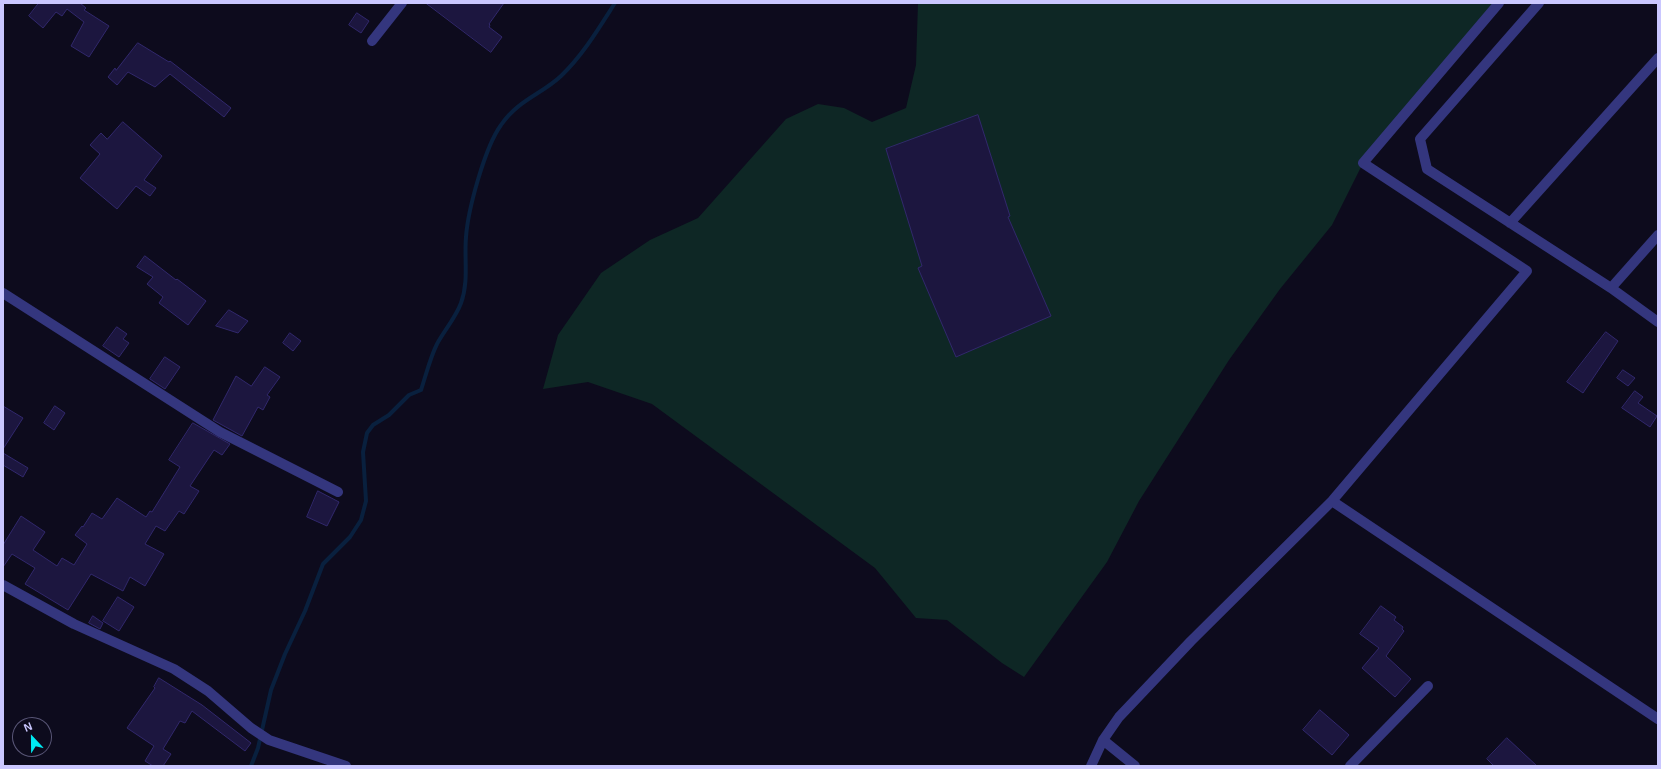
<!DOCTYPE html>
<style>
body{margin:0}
#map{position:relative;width:1661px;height:769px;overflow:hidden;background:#0d0b1d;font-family:Arial,sans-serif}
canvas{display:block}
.frame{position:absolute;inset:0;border:4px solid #cac7ff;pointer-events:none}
.north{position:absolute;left:12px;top:717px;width:40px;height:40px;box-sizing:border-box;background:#0d0b1d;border:1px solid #595677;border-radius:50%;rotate:338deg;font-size:11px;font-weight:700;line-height:16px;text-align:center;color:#cac7ff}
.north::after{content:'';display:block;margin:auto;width:14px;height:18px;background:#00eaf2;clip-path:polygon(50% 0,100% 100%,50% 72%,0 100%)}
</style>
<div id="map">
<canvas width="1661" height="769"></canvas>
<div class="frame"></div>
<div class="north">N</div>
</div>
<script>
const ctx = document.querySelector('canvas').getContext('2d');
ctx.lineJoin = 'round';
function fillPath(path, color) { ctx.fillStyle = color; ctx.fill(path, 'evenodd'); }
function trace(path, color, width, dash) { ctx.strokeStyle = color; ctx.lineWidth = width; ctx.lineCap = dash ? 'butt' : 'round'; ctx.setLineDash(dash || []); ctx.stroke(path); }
fillPath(new Path2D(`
 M918,3H1499L1363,163L1332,225L1280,289L1229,360L1139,501L1107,562L1024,677L1002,663L947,620L916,618L875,568L652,404L588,382L543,389L558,335L601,273L650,240L698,218L786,119L818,104L844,108L872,122L906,108L916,65Z`), '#0e2725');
trace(new Path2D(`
 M251,766L258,748L271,690L285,654L305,611L323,564L350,537L361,520L366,501L363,452L367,433L373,425L389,415L409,395L421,390C426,375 430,358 437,344C444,331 456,317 461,303C469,281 464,259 466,237C468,209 485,147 501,125C518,100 542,94 561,76C583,55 599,28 615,3`), '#09203e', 4);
const building = new Path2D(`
 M39,3H80L86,8L84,10L109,26L89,57L71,46L84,22L67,9L62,16L56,12L43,28L29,16Z
 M426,3H504L489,24L490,25L489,27L502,37L491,52Z
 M357,13L369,21L361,33L349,25Z
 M138,43L169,62L170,61L231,108L224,117L170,74L155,87L128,72L117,85L108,77L115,68L116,70Z
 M978,115L1010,216L1008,217L1051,316L956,357L918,268L922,266L886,149Z
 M123,122L162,156L144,180L156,188L150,196L136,186L117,209L80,178L100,154L90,145L101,133L107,139Z
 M145,256L176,280L177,279L206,301L188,325L159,303L163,297L147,284L153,277L137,267Z
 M229,310L248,321L238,333L216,326Z
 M117,327L127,334L123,339L129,343L119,357L103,346Z
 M1606,332L1618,341L1583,393L1567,382Z
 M290,333L301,341L293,351L283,343Z
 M165,357L180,367L165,389L150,379Z
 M265,367L280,377L267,395L270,397L263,410L258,407L242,436L213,420L236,376L251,386Z
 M1623,370L1635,378L1628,386L1617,378Z
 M1635,391L1643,397L1638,403L1657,416L1650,427L1622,408Z
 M3,406L23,418L3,449Z
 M55,406L65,413L54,430L44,423Z
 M193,423L230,444L222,455L214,450L190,486L199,491L184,514L179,511L165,531L156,526L145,544L164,554L145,586L130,577L123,591L91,574L68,610L25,584L35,568L12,554L3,567V545L21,516L45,532L33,550L57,566L62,558L74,565L87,544L75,535L82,526L83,527L92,513L102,519L117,498L146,517L150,511L152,512L180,467L169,460Z
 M3,453L28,468L23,477L3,465Z
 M318,491L339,502L327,526L307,517Z
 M118,597L134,607L119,631L103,621Z
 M1381,606L1396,617L1394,620L1403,627L1402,629L1404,631L1386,656L1411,679L1395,697L1362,668L1379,648L1360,634Z
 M93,616L103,623L100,629L89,623Z
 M159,678L202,705L251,743L245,751L192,711L185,723L180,721L163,749L171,754L163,766H153L145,761L154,746L127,728L155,688L154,687Z
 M1320,710L1349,735L1332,755L1303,730Z
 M1507,738L1537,766H1494L1487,759Z`);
fillPath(building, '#1c163f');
trace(building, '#31286c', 1);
trace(new Path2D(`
 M1539,3L1420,139L1427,169L1611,288L1658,322
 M372,41L402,3
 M1510,223L1658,58
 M1611,288L1658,235
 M3,293L220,432L338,492
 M1332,501L1658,719
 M3,585L74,624L174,669L208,691L251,728L269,740L346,766
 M1103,740L1135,766
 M1091,766L1103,740L1119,717L1191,641L1332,501L1527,271L1363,163L1499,3
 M1350,766L1428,686`), '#34367e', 10);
</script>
